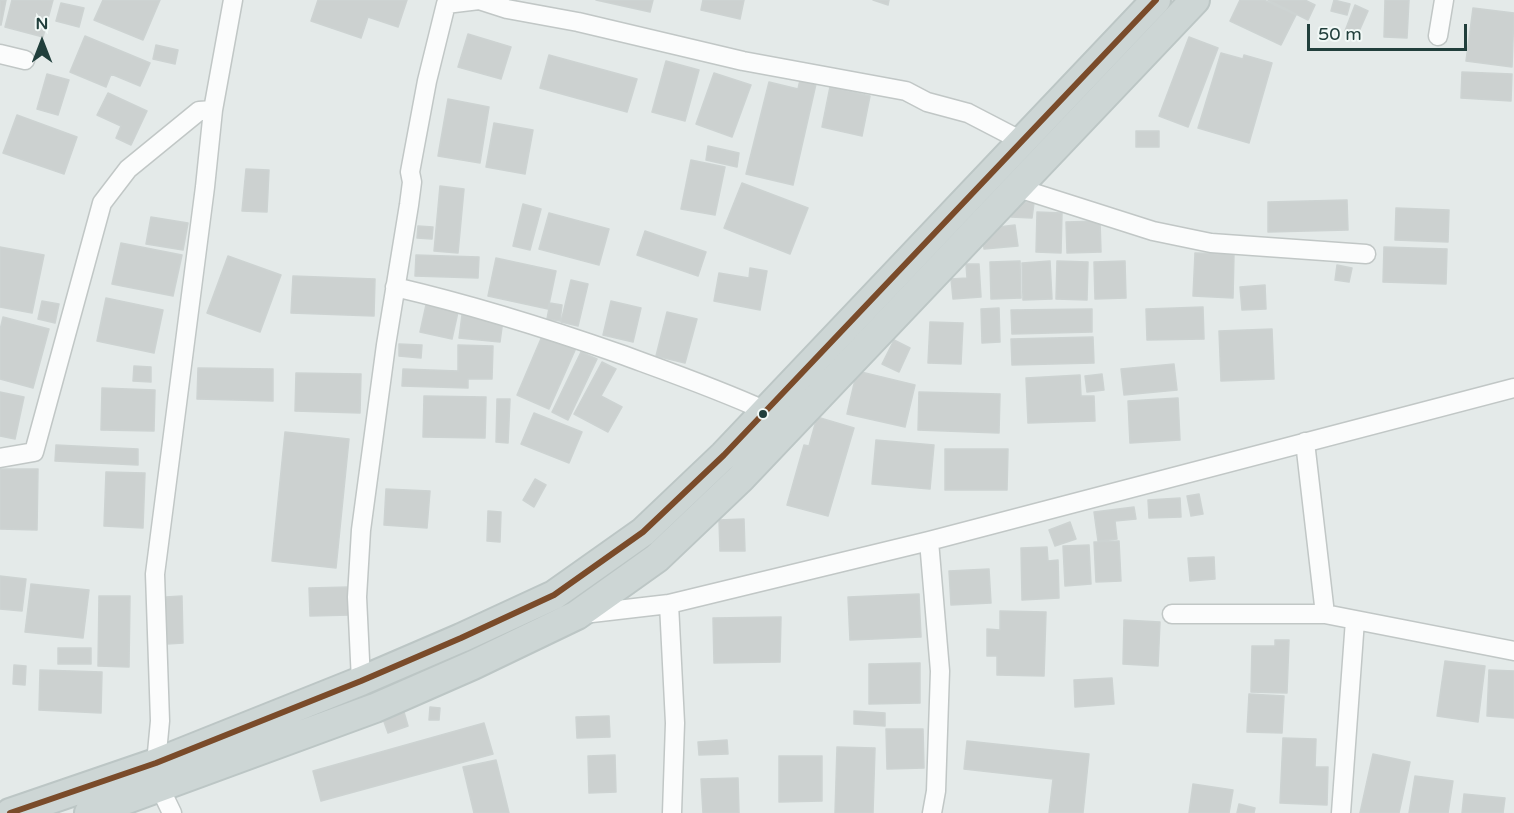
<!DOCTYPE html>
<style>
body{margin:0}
#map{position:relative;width:1514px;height:813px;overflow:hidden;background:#e4eae9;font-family:"Varela Round",sans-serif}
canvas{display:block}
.north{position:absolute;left:12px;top:12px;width:60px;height:60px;-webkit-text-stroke:4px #f2f9f7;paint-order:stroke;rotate:0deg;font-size:16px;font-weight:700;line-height:24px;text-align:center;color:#213f3c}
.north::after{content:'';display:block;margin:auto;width:21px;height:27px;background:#213f3c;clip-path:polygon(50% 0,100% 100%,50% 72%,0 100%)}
.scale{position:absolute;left:1307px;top:24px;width:160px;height:27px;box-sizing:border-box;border:3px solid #213f3c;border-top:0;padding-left:8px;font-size:18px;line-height:21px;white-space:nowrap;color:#213f3c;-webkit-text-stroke:4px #f2f9f7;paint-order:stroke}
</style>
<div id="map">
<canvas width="1514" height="813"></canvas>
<div class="north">N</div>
<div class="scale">50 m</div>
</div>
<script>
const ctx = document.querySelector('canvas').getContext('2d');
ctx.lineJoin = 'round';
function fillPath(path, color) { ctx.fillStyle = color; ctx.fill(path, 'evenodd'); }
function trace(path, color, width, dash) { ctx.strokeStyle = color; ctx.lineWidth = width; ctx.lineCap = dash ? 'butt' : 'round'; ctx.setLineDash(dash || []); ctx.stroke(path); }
const building = new Path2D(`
 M0,0H6L1,25H0Z
 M12,0H53L43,37L5,27Z
 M103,0H160L143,40L94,20Z
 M318,0H407L398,27L368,17L361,38L311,21Z
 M596,0H653L650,12Z
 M703,0H744L740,19L701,10Z
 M873,0H889L888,5Z
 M1240,0H1264L1296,15L1281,45L1230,21Z
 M1268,0H1305L1315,5L1308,20Z
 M1334,0L1350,4L1347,15L1331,11Z
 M1385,0H1409L1407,38L1384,37Z
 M61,3L84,8L79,27L56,21Z
 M1355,5L1368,11L1357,36L1345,31Z
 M1473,8L1514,13L1512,67L1466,61Z
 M468,34L511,47L501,79L458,67Z
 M85,36L150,63L140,86L111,74L106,87L70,72Z
 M1189,37L1218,48L1188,127L1159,116Z
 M156,45L178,50L175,64L153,59Z
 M1221,53L1243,59L1244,55L1272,63L1249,143L1198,128Z
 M549,55L637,79L627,112L540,88Z
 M666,61L699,70L685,121L652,112Z
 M1462,72L1512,74L1511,101L1461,98Z
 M714,73L751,85L732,137L696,124Z
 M47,74L69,80L58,115L37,109Z
 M800,80L816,84L793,185L746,174L769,82L798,89Z
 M830,87L870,96L862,136L822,127Z
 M108,93L147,111L131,145L116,138L121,126L97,115Z
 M448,99L489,107L480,163L438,156Z
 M17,115L77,137L64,174L3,153Z
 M494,123L533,130L525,174L486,167Z
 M1136,131H1159V147H1136Z
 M708,146L739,153L737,167L706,160Z
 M691,160L725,167L715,215L681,209Z
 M246,169L269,170L267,212L242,211Z
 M742,183L808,208L790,254L724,228Z
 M440,186L464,189L458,253L434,251Z
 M1347,200L1348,230L1268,232V202Z
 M1013,201L1034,203L1032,218L1011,217Z
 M523,204L541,209L530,250L513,246Z
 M1396,208L1449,210L1448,242L1395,240Z
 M1037,212L1062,213L1061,253L1036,252Z
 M549,213L609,229L599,265L539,249Z
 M151,217L188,223L183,250L146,244Z
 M1100,221L1101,252L1067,253L1066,222Z
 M1015,225L1018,246L984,249L982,229Z
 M418,226L433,227L432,239L417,238Z
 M645,231L706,252L698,276L637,255Z
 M121,243L182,255L173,296L112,284Z
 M0,247L44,255L32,313L0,307Z
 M1384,247L1447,249L1446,284L1383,282Z
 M1195,253L1234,254L1233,298L1193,296Z
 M416,255L479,257L478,278L415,276Z
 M228,256L281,275L260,332L207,313Z
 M496,258L556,271L548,309L488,296Z
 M1020,261L1021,298L991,299L990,262Z
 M1050,261L1052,299L1023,300L1022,263Z
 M1057,261L1088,262L1087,300L1056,299Z
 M1125,261L1126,298L1095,299L1094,262Z
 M966,264H979L981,297L953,299L951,279L967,278Z
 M1337,265L1352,268L1349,282L1335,280Z
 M750,268L767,271L760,310L714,301L719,273L749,278Z
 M293,276L375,279L374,316L291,313Z
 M571,280L588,284L578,326L561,322Z
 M1265,285L1266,309L1242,310L1240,287Z
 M106,298L163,310L154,353L97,341Z
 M42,301L59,304L55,323L38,319Z
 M611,301L641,308L633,342L603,335Z
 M550,303L562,305L560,321L547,319Z
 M426,305L458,312L452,339L420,332Z
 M1203,307L1204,339L1147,340L1146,309Z
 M999,308L1000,342L982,343L981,309Z
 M1092,309V332L1012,334L1011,310Z
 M667,312L697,319L685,363L656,356Z
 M462,315L503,320L500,342L459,338Z
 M3,317L49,329L33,388L0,379V330Z
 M930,322L963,323L961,364L928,363Z
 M1272,329L1274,379L1221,381L1219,331Z
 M543,334L576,348L549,409L517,395Z
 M1093,337L1094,363L1012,365L1011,339Z
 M894,340L910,348L899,372L882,364Z
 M399,344L422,345L421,358L399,356Z
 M458,345L493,346L492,379H468V388L402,386L403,369L458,371Z
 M581,352L597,359L568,420L552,412Z
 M602,362L616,369L601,396L622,407L608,432L574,414Z
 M1174,364L1177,390L1124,395L1121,369Z
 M134,366L151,367V382L133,381Z
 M198,368L273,369V401L197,399Z
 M857,371L915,385L905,427L847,414Z
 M296,373L361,374L360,413L295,411Z
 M1102,374L1104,390L1087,392L1085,376Z
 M1080,375L1081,396H1094L1095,421L1028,423L1026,378Z
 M102,388L155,390L154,431L101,430Z
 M0,392L24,397L15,439L0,436Z
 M919,392L1000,394L999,433L918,430Z
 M424,396L486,397L485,438L423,437Z
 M1178,398L1180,440L1130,443L1128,401Z
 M497,399H510L508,443L496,442Z
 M534,413L582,432L569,463L521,444Z
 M817,417L854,428L828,516L787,505L804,445L809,446Z
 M285,432L349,439L336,568L272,561Z
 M876,440L934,445L930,489L872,484Z
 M56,445L138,449V465L55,461Z
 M945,449H1008L1007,490H945Z
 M0,469H38L37,530L0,529Z
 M106,472L145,473L143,528L104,526Z
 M535,479L546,485L534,507L523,500Z
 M386,489L430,491L427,528L384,525Z
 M1199,494L1203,514L1191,516L1187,496Z
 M1180,498L1181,517L1149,518L1148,500Z
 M1134,507L1136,519L1115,521L1117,539L1098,541L1094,512Z
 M488,511L501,512L500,542L487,541Z
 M744,519L745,551H720L719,520Z
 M1070,522L1076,539L1055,546L1049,530Z
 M1119,541L1121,581L1096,582L1094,542Z
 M1089,545L1091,584L1065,586L1063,546Z
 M1047,547L1048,561L1058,560L1059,598L1022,600L1021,548Z
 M1214,557L1215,579L1190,581L1188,558Z
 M989,569L991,603L951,605L949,571Z
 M0,576L26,579L22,611L0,609Z
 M31,584L89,590L83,638L25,632Z
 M349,587L350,615L310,616L309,588Z
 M919,594L921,637L850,640L848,597Z
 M99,596H130L129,667L98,666Z
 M182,596L183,643L167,644L166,597Z
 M1000,611L1046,612L1044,676L997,675V656H987V629L1000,630Z
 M781,617L780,662L714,663L713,618Z
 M1124,620L1160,622L1158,666L1123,664Z
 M1275,640H1289L1287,693L1251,692L1252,646H1275Z
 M58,648H91V664H58Z
 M1445,661L1485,666L1478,722L1437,716Z
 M920,663V703L869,704V664Z
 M14,665L26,666L25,685L13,684Z
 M40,670L102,672L101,713L39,710Z
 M1489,670L1514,671V718L1487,716Z
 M1112,678L1114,704L1075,707L1074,680Z
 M1249,694L1284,696L1282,733L1247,732Z
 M430,707L440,708L439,720H429Z
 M854,711L885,713V726L854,724Z
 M404,712L408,726L388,733L383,719Z
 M609,716L610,737L577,738L576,717Z
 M484,723L493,754L321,801L313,771Z
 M886,729H923L924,768L887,769Z
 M1283,738L1316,739L1315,767H1328L1327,805L1280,803Z
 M727,740L728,754L699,755L698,742Z
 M967,741L1089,754L1083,813H1049L1053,779L964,769Z
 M837,747L875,748L873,813H835Z
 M1373,754L1410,762L1399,813H1360Z
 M615,755L616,792L589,793L588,756Z
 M779,756H822V801L779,802Z
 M496,760L509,813H474L463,767Z
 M1415,776L1453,781L1448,813H1409Z
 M738,778L739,813H703L701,779Z
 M1193,784L1233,790L1229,813H1189Z
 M1464,794L1505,798L1503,813H1462Z
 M1239,804L1255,808L1254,813H1237Z`);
fillPath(building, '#ccd1d0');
trace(building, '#cdd3d2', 1.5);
const minor = new Path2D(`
 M1438,36L1444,0
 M0,54L25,60
 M1015,187L1153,231L1211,243L1366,254
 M395,287C472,305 546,328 620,354C669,372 718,389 766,411
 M1305,442L1325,614
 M0,458L34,452L102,203L128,169L199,111L213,110
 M929,541L940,671L936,791L932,813
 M669,604L675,723L672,813
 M583,614L669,604L929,541L1514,388
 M1172,614H1325L1514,651
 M361,681L357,597L361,530L386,345L409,205L412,182L410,172L427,81L446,4L479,0L507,9L578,22L743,61L906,91L927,102L968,113L1022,141
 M172,813L160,788L156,763L160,721L155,574L205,187L213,110L233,0
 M1341,813L1355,620`);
const primary = new Path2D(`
 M10,813L156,763L361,681L461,638L554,595L643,532L724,455L1156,0
 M89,813L375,708L473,665L577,615L657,558L740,479L1195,0`);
trace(minor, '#c1c7c6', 21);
trace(primary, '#bcc6c5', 32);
trace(minor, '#fbfcfc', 18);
trace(primary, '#cdd6d5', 28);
trace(new Path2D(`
 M10,813L156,763L361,681L461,638L554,595L643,532L724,455L1156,0`), '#7a4b2a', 6);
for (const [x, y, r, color] of [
 [763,414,5,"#213f3c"]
]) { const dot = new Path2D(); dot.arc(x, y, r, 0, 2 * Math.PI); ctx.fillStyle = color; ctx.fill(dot); trace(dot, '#f2f9f7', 2); }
</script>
